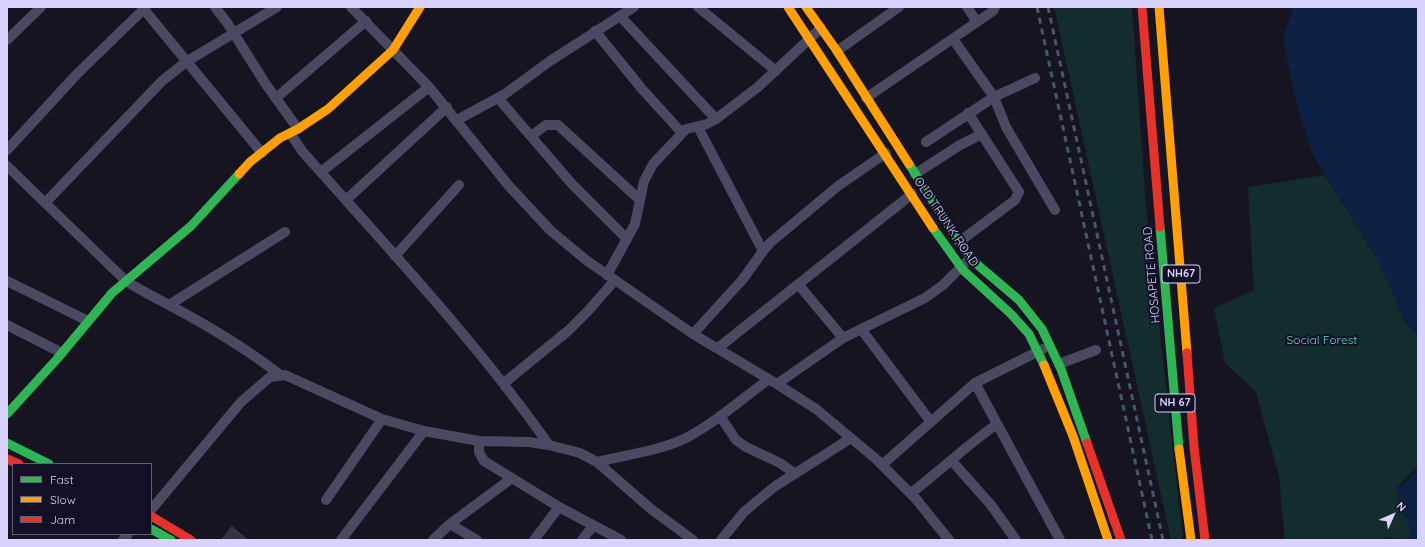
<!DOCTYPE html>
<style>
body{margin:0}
#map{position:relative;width:1425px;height:547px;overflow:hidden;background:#161421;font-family:Quicksand,sans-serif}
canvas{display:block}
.frame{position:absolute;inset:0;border:8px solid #d9d4ff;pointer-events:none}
.legend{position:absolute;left:12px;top:463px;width:140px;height:72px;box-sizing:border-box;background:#130f26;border:1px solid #625e7d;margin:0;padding:5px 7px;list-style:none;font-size:12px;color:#d9d4ff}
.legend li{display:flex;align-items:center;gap:8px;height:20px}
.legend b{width:20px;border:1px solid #625e7d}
.north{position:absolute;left:1373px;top:495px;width:40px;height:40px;-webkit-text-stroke:3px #130f26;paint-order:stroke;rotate:45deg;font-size:11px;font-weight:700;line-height:16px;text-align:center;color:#d9d4ff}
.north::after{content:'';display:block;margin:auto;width:14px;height:18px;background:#d9d4ff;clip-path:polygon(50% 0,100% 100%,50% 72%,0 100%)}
</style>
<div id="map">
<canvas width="1425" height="547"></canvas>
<div class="frame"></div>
<ul class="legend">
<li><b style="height:5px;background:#30b455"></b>Fast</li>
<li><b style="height:5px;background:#ff9f0a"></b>Slow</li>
<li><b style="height:5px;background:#e5322d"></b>Jam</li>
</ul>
<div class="north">N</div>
</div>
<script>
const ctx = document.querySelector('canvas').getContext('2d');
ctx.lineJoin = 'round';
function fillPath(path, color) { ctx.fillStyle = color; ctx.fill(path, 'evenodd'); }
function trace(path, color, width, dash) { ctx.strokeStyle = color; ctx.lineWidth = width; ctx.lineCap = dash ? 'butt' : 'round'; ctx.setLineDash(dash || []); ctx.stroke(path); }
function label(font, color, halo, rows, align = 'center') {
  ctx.font = font + ' Quicksand,sans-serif'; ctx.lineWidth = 4; ctx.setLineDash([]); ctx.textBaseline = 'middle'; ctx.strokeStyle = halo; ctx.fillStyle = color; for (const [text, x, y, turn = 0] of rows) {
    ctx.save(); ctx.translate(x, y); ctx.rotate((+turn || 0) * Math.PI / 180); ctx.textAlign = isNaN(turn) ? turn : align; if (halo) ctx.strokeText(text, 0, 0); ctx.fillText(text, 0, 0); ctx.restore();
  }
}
fillPath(new Path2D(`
 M1054,7H1132L1146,207L1183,540H1171Z
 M1325,175L1378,260L1405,322L1418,336V466L1397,487L1400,506L1409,523L1411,533L1406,540L1386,537L1383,540H1285L1279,477L1256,392L1225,363L1214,308L1254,290L1248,187Z`), '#132c2d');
fillPath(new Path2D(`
 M1293,7H1418V337L1405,322L1378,260L1312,153L1297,105L1283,40Z
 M1418,468V540H1406L1411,533C1408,516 1398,506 1397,487L1406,482Z`), '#0d2144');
const building = new Path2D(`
 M232,527L248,540H222Z`);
fillPath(building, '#343243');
trace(building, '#433f54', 1);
trace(new Path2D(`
 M142,7L262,153
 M215,7L228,24L265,83L298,129
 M351,7L429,87L509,186L551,231L586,260L693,334L777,384L816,409L876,459L916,499L949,540
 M698,7L776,71
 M967,7L977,22
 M620,16L716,119
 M595,31L642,89L682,133
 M953,39L994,97L1006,127L1055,210
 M7,40L41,7
 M837,51L899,7
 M276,98L366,21
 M498,98L572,184L627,239
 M866,98L993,11L995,7
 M457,120L505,94L550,61L634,7
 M698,127L763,251
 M290,133L302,151C387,247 475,340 549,445
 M531,136L546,125H558L640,200
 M926,142L994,97L1035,78
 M7,150L77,74L146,7
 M7,166L126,281C140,290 154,297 169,305C207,325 245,348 279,374
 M321,172L429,87
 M915,174L960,145L982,134
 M346,200L447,107
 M45,203L162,81L186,62L277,7
 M959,242L1015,200L1019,192L968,113
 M395,256L459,185
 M607,275L635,224L644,181L653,164L686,129L707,124L716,119L758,87L821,28
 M7,281L88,321
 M798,284L843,338
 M169,305L285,232
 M7,325L62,353
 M861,329L931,422
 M693,334L743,279L763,251L771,242L838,186L886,153
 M718,348L912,194
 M1059,364L1096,350
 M504,383L569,330L588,311L615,280
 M975,383L1060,540
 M777,384L843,338L925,298L943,285L965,263
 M720,416L736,440L746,447L780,463L794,473
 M479,441V452L484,461L559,507L621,540
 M952,461L991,505L1016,540
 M597,462C625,455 659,451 686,438C716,422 742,399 769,379
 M882,465L975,383L1043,349
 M911,493C940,471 967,445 997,424
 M326,500L382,419
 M151,510L241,402L270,377L285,375L382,419L424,431L479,441L529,442L549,445L580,453L597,462L651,509L693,540
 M450,524L477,540
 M123,540L128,534
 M341,540L424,431
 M433,540L450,524L512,478
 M534,540L559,507
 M582,540L593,526
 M721,540L744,512L774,487L851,438`), '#4a4962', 10);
trace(new Path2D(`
 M909,164L965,251L979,266L1019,300L1042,329L1061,369L1087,443
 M1160,227L1179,449
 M933,228L963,270L1011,314L1029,334L1044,365
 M7,414L57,359L112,293L191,226L239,174
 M7,443L49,464
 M151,529L171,540`), '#30b455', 9);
trace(new Path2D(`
 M788,7L933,228
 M806,7L837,51L909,164
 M1159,7L1187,353
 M239,174L250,162L280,138L298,129L328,109L393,50L420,7
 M1044,365L1073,436L1108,540
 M1179,449L1191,540`), '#ff9f0a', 9);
trace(new Path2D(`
 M1142,7L1160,227
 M1187,353L1194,447L1205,540
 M1087,443L1121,540
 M7,459L19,464
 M151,516L191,540`), '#e5322d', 9);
trace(new Path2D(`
 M1037,7L1152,540
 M1048,7L1163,540`), '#43596b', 3, [6, 5]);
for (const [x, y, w] of [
 [1181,274,38],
 [1175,403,40]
]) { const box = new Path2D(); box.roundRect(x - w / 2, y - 9, w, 18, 3); ctx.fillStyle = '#130f26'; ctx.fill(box); trace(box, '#d9d4ff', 1); }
label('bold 11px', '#d9d4ff', null, [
 ["NH67",1181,274],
 ["NH 67",1175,403]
]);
label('12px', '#d9d4ff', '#130f26', [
 ["OLD TRUNK ROAD",946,222,56],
 ["HOSAPETE ROAD",1152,275,-95]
]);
label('12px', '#5fe0c0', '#130f26', [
 ["Social Forest",1322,340]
]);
</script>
